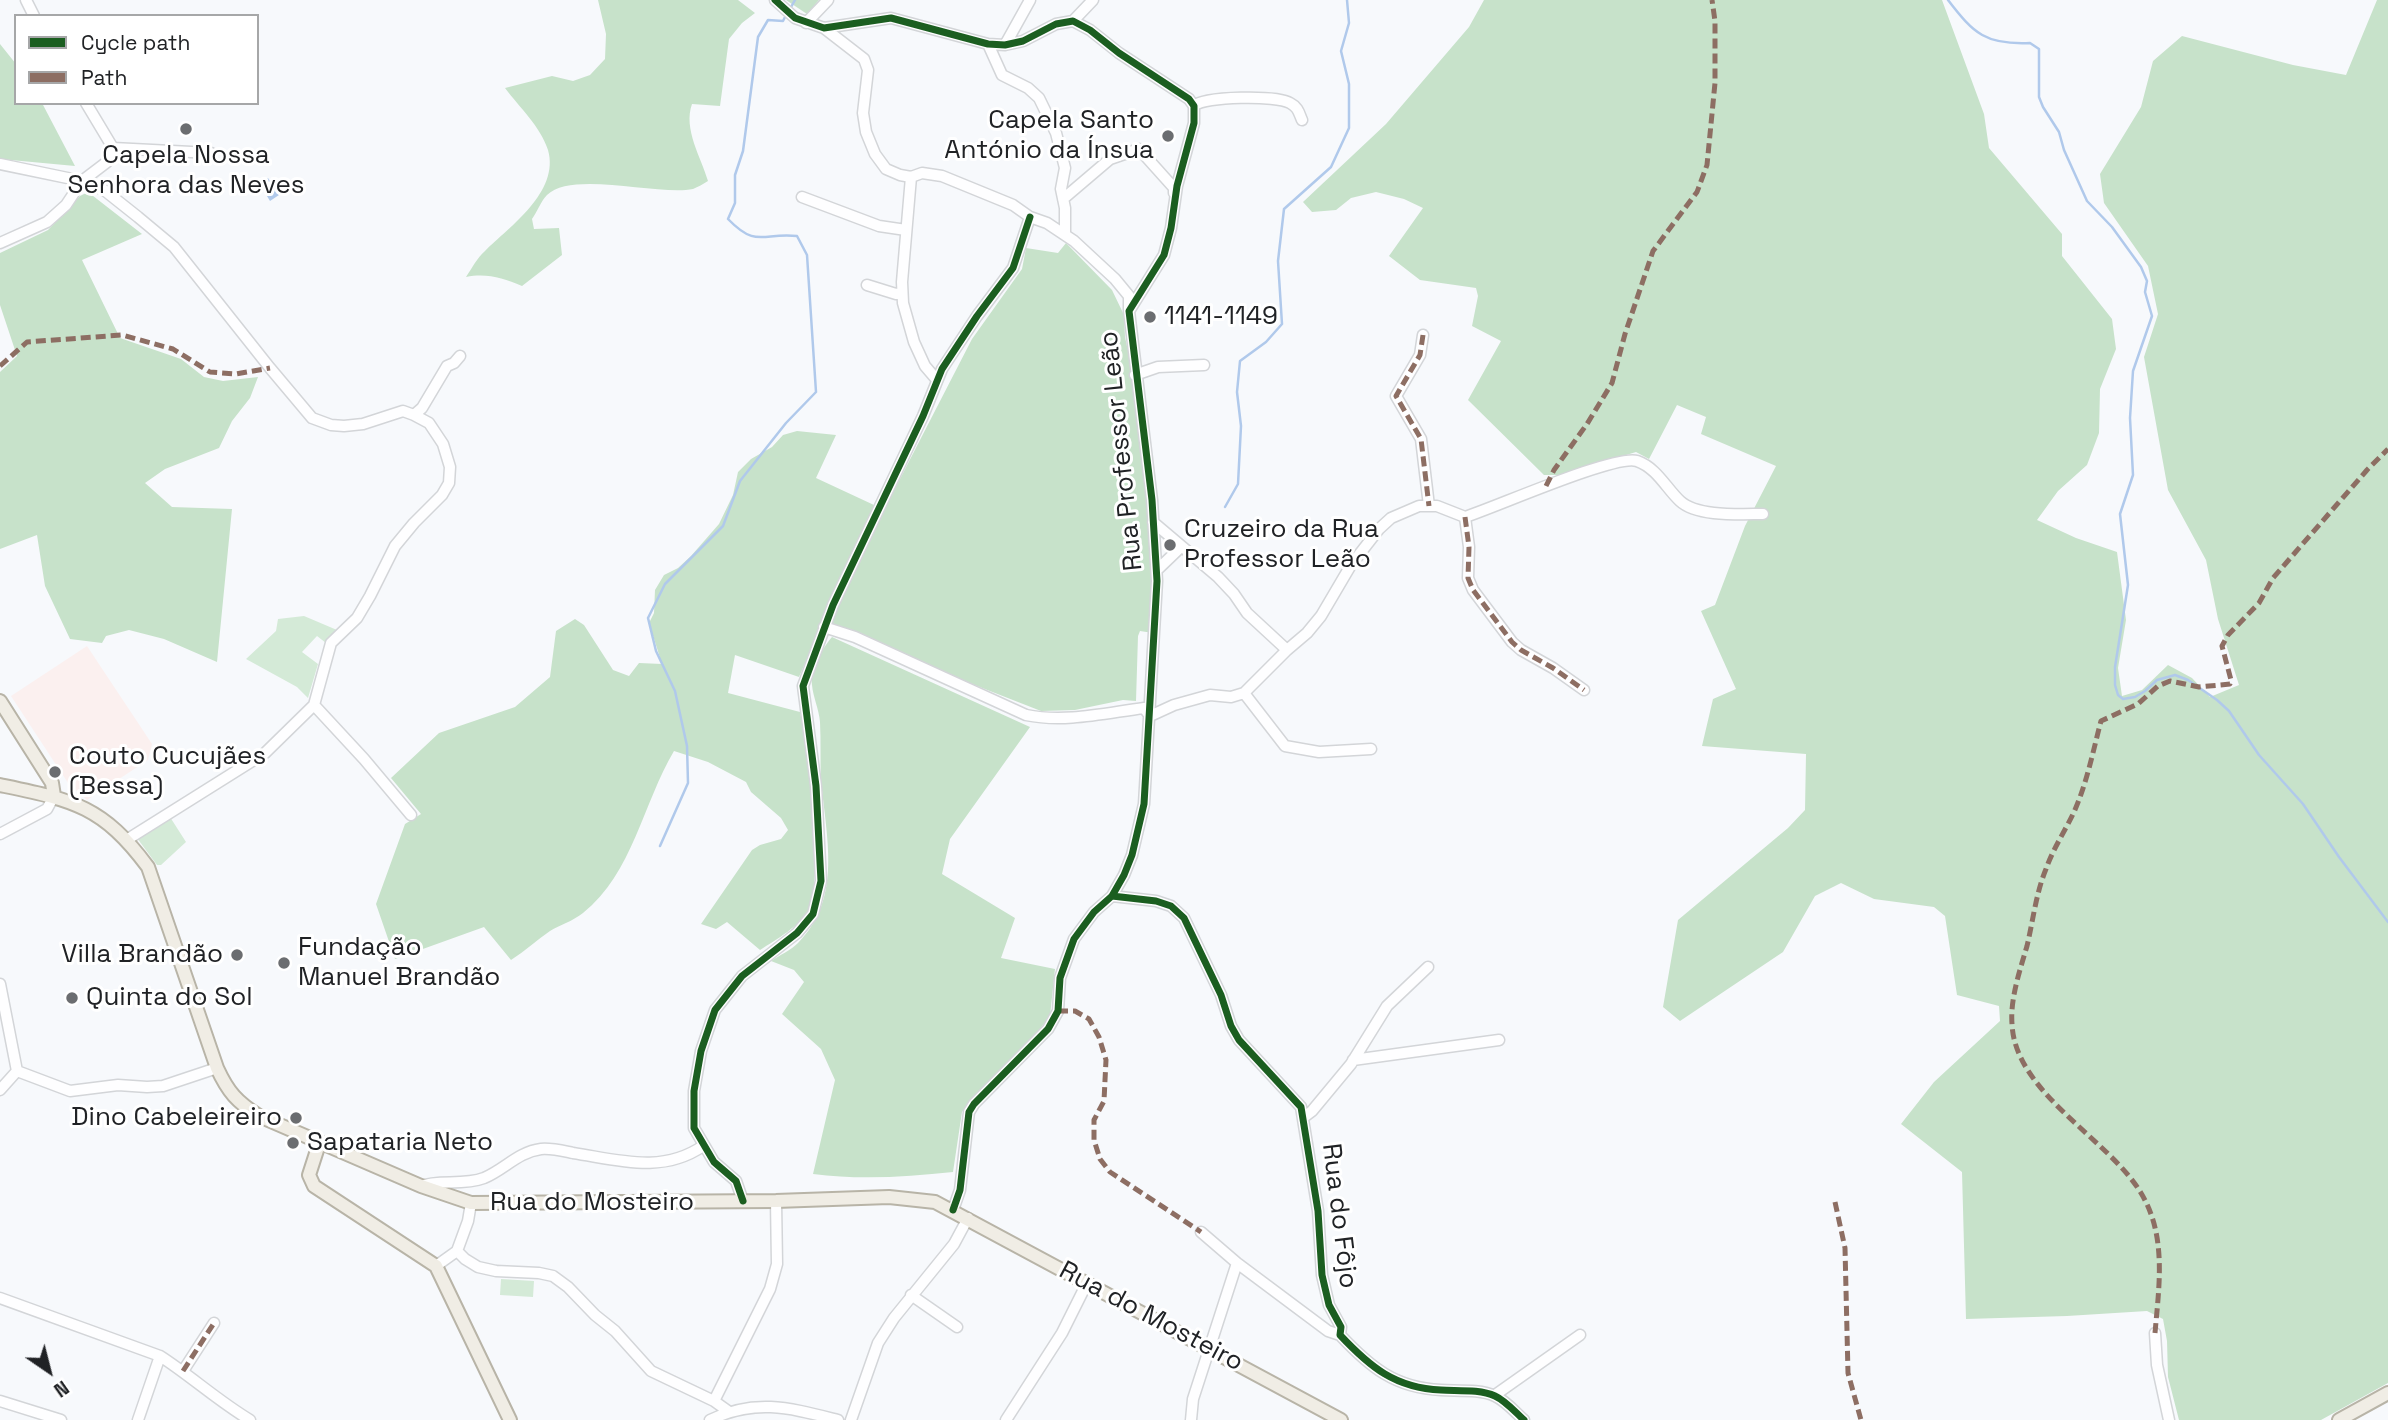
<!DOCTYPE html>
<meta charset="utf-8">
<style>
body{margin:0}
#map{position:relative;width:2388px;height:1420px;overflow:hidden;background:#f7f9fc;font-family:"Space Grotesk",sans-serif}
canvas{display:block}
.legend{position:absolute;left:14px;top:14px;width:245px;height:91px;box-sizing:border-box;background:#fff;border:2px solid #a6a7a8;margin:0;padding:9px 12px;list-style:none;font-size:21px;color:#202225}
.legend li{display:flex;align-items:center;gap:14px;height:35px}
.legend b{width:35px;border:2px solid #a6a7a8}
.north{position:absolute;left:14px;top:1336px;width:70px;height:70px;-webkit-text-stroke:5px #fff;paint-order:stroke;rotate:145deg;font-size:19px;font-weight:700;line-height:28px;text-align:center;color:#202225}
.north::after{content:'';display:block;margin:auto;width:24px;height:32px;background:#202225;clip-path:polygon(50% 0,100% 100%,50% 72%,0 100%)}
</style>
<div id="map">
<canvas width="2388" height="1420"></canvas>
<ul class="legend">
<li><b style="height:9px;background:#1b5e20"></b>Cycle path</li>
<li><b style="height:9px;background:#8d6e63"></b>Path</li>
</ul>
<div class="north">N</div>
</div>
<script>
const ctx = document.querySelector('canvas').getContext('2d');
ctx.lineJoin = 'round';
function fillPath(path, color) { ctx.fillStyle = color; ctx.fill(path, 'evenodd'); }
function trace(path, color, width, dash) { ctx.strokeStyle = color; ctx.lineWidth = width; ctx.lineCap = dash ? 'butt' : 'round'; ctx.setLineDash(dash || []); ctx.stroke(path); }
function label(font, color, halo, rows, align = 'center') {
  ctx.font = font + ' "Space Grotesk",sans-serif'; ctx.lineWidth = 6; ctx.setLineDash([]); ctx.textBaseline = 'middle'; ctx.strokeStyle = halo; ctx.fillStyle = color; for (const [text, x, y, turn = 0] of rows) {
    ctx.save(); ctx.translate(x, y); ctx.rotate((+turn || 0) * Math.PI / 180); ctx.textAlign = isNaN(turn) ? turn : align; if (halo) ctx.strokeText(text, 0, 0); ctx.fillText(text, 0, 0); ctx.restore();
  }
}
fillPath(new Path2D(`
 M87,646L152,744L148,760L87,800L68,783L11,696Z`), '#fbf0ef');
fillPath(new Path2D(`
 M304,616L337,630L326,643L317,636L302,652L318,664L308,698L297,687L246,659L276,631L278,619Z
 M170,817L186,842L161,865H157L137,838Z
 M501,1279L534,1281L533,1297L500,1295Z`), '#d4ead7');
fillPath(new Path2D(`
 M598,0H738L755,13L742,23L729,39L720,106L692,104C683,129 701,157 708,181C703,184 698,187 693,189C659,196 572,170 547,195C541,201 537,212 532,219L534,229L559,228L562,255L522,286C503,278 487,273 466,277C472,268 477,258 485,251C509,227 560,192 548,150C540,126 520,108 505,88L552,76L573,81L590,75L605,59L606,34Z
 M786,0H819L807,14Z
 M1484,0H1942L1984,114L1989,148L2062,234V256L2112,319L2116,349L2100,389L2099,433L2087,465L2058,491L2037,520L2076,538L2117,552L2126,620L2118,668L2122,696L2142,690L2168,665L2192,678L2210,697L2239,685L2218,619L2206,560L2168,490L2144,357L2158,314L2148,266L2104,203L2100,174L2141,107L2153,61L2182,36L2293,65L2346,75L2377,0H2388V1383L2321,1420H2179L2168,1377L2167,1341L2163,1319L2147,1311L2067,1316L1966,1319L1962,1172L1901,1124L1934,1082L2000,1021L1999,1006L1957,995L1945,916L1934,907L1874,899L1841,883L1815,896L1783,952L1680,1021L1663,1007L1678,920L1788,828L1805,810L1806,754L1702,746L1713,699L1736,689L1701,611L1715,605L1745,526L1776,466L1701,434L1706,417L1677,405L1649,459L1636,452L1560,475H1544L1468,400L1501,341L1472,326L1478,296L1476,288L1420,280L1389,256L1423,208L1404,199L1376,192L1351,198L1336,210L1312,212L1303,202L1386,124L1469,27Z
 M0,44L16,64V103H42L75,166L0,159Z
 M88,192L142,234L82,260L120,338L181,359L204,377L223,381L258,377L250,398L232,421L219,448L165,469L145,483L172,507L232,509L217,662L164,639L129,630L106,636L102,643L70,639L45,586L37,535L0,549V372L17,356L0,305V253L48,230L80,196Z
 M1066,243L1112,290L1124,315L1125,337L1137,391L1152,507L1153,633L1140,631L1138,636L1136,701L1123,700L1075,710L1041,711L949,675L831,623L869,539L972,339L1022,269L1026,248L1058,253Z
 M797,431L836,435L816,478L874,505L799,677L735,655L728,693L800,712C807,746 824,883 809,909C799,927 777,939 760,950L727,922L716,929L701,924L752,850L760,845L781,839L788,830L781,818L751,792L746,782L708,762L674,751C643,803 633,873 583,913C573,921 560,925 550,931C537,940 525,951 511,960L484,927L395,959L376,904L405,824L421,814L391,778L439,733L515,707L550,677L556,631L575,619L584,625L613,670L629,676L639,663L662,664L649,623L654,613L655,590L664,575L678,568L691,556L719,524L733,495L738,472L751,459L772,447L783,435Z
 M832,637L1030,727L950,839L942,874L1015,918L1001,958L1055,969L1050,1016L1032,1039L962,1112L953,1172C907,1177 859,1180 813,1174L835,1080L821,1049L782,1014L804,982L794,970L771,961C780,955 791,950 798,943C843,898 826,836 821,780C820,761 821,741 820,722C819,709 813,697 812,685C810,669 822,649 832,637Z`), '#c7e2ca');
fillPath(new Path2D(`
 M268,178L279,195L270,201L259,183Z`), '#b0c9eb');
trace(new Path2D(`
 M1948,0C1974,34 1986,45 2030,43L2039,49V97L2043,107L2059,132L2064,150L2087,201L2112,227L2141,267L2147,281L2145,292L2152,316L2133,371L2130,418L2133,475L2120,514L2128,585L2115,667V685L2118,695L2123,699L2135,697L2145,691L2157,680L2175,675L2188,680L2217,700L2229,711L2259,755L2303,804L2339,857L2388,922
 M790,9L795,0
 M1225,507L1238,484L1241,426L1237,392L1240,361L1266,342L1282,324L1278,261L1284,209L1331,167L1349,128V84L1341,51L1349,23L1347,0
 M660,846L688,783L687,746L675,691L656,651L648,618L665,584L723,526L740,481L786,423L816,392L807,255L797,236C763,232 757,249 728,219L735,203V175L743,151L758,37L768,20L783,21L786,15`), '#b0c9eb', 2.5);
const minor = new Path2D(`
 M26,0L34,16
 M775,0L795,18L824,28L891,18L988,44L1005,45L1023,41L1056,24L1073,21L1090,30L1119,53L1189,99L1194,106V123L1177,186L1171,228L1164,255L1129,311L1152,500L1157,581L1144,804L1132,855L1124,875L1112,896L1094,912L1074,939L1060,978L1058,1011L1048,1029L974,1104L969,1112L960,1190L953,1210
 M1073,21L1093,0
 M806,23L828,0
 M824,28L864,59L868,70L863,113L866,132L875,154L886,169L900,175L911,177L922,173L942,176L1013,205L1030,217L1047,223L1074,241L1115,279L1129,296V311
 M988,44L1002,75L1028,88L1039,98L1056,133L1065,168L1061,189L1065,208V235
 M1005,45L1030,0
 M1194,106C1204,96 1277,95 1290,103C1298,107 1299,113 1302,120
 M113,148L211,153
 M0,164L82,181L104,190L138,217L174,247L270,368L312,418L331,425L344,426L363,424L403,411L414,415
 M911,177L902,282L903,303L914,342L925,366L937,380
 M802,197L879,226L906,230
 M1063,199L1110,159L1139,149L1174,188V193
 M0,243L47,222L66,205L82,181L107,162L113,148L86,103
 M867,285L896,294L902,293
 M1423,335L1420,355L1396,396L1421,439L1429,506
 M1135,375L1158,367L1204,365
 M1465,517L1469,547L1468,578L1473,590L1512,642L1521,650L1553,668L1584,690
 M1153,522L1218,577L1234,594L1247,613L1287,650
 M1157,570L1181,547
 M824,627L855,637L1026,715C1065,723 1105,713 1144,708L1150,716L1174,705L1210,695L1231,697L1244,693L1287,650L1307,633L1321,616L1351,565L1379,529L1391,518L1419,506H1437L1465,517C1494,508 1615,454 1637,461C1657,468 1666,488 1680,501C1697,517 1741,514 1763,514
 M1244,693L1285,746L1319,752L1371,749
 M314,705L364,759L411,815
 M0,834L47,809L54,796
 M128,839L265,753L314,705L331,643L357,618L370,596L395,546L414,523L442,495L449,483L450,467L443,444L429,423L414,415L422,408L447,366L454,363L460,356
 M1112,896L1156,901L1171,906L1184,918L1221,995L1231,1026L1239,1040L1301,1107L1318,1211L1322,1275L1329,1305L1341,1327L1340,1335C1370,1367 1395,1388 1441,1390C1457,1391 1480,1389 1495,1396C1506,1401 1516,1413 1524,1420
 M0,984L17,1071L0,1090
 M1353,1060L1499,1040
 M17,1071L70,1091L118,1085L147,1087L163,1086L217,1068
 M1304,1117L1312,1111L1351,1064L1387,1006L1428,967
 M421,1186C438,1179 463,1186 484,1178C505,1169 518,1152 541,1149C552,1148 563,1151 573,1153C619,1160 662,1174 703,1146
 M743,1201L736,1181L714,1162L694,1128V1091L701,1051L715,1010L742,976L797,933L813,914L821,881L816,786L803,686L833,605L923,416L942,369L977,316L1013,268L1030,217
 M1201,1232L1237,1263L1328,1331L1340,1335
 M457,1251L465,1259L478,1267L496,1271L539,1273L553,1276L568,1287L595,1315L615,1331L651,1371L714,1401L728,1411
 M436,1266L457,1251L468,1221L471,1203
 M911,1295L957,1327
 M0,1298L160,1356C191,1376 218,1401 250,1420
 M2155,1333L2157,1365L2169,1420
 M183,1371L214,1323
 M1495,1395L1580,1335
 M0,1401L61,1420
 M714,1401L770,1289L777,1264L776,1201
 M138,1420L160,1356
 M710,1420C756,1398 790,1408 838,1420
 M851,1420L878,1343L894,1318L954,1244L968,1218
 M1006,1420L1062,1333L1087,1283
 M1191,1420L1193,1399L1237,1263`);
const major = new Path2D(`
 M0,701L52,783L54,796
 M0,785C72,800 102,805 148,867L217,1068C228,1092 237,1102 259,1116L421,1186L471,1203L776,1201L889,1197L935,1202L1341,1420
 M319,1144L309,1175L314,1186L436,1266L510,1420
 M2339,1420L2388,1393`);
trace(minor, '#d3d5d8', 13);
trace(major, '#b8b4a7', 16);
trace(minor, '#fefeff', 10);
trace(major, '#f0ede5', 12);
trace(new Path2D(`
 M1423,335L1420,355L1396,396L1421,439L1429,506
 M0,366L27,342L122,335L173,349L210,372L236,374L270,368
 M1546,486L1554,470L1587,424L1612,383L1625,334L1653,251L1697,192L1707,165L1715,83V21L1712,0
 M1465,517L1469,547L1468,578L1473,590L1512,642L1521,650L1553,668L1584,690
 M1058,1011H1075L1089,1019L1099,1037L1106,1060L1104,1101L1094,1120V1140L1100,1159L1110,1172L1201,1232
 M1835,1202L1845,1248L1848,1373L1861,1420
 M2155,1333C2159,1286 2167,1236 2141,1193C2108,1138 2015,1093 2012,1024C2010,999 2020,970 2027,946C2033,921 2036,893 2046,869C2053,849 2065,831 2074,812C2087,783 2093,751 2101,721L2138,704L2158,686L2170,681L2199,687L2230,684L2231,680L2222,646L2228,635L2259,603L2273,578L2367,470L2388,449
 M183,1371L214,1323`), '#8d6e63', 5, [10, 5]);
trace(new Path2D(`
 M775,0L795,18L824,28L891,18L988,44L1005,45L1023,41L1056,24L1073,21L1090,30L1119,53L1189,99L1194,106V123L1177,186L1171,228L1164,255L1129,311L1152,500L1157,581L1144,804L1132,855L1124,875L1112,896L1094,912L1074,939L1060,978L1058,1011L1048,1029L974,1104L969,1112L960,1190L953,1210
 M1112,896L1156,901L1171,906L1184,918L1221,995L1231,1026L1239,1040L1301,1107L1318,1211L1322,1275L1329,1305L1341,1327L1340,1335C1370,1367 1395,1388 1441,1390C1457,1391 1480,1389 1495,1396C1506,1401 1516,1413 1524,1420
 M743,1201L736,1181L714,1162L694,1128V1091L701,1051L715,1010L742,976L797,933L813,914L821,881L816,786L803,686L833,605L923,416L942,369L977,316L1013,268L1030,217`), '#1b5e20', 7);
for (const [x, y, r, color] of [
 [186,129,7,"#6b6d70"],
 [1168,136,7,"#6b6d70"],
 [1150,317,7,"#6b6d70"],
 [1170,545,7,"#6b6d70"],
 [55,772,7,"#6b6d70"],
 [237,955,7,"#6b6d70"],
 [284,963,7,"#6b6d70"],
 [72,998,7,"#6b6d70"],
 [296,1118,7,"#6b6d70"],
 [293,1143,7,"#6b6d70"]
]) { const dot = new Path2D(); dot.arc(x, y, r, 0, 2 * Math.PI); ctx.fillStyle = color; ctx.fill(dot); trace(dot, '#fff', 2.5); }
label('26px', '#202225', '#fff', [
 ["Capela Santo",1154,121,"right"],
 ["António da Ínsua",1154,151,"right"],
 ["Capela Nossa",186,156,"center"],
 ["Senhora das Neves",186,186,"center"],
 ["1141-1149",1164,317],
 ["Cruzeiro da Rua",1184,530],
 ["Professor Leão",1184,560],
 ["Couto Cucujães",69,757],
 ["(Bessa)",69,787],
 ["Fundação",298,948],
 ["Manuel Brandão",298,978],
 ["Villa Brandão",223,955,"right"],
 ["Quinta do Sol",86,998],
 ["Dino Cabeleireiro",282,1118,"right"],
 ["Sapataria Neto",307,1143]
], 'left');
label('26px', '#202225', '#fff', [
 ["Rua Professor Leão",1122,451,-96],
 ["Rua do Mosteiro",592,1203],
 ["Rua do Fôjo",1339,1216,83],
 ["Rua do Mosteiro",1151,1317,28]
]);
</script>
